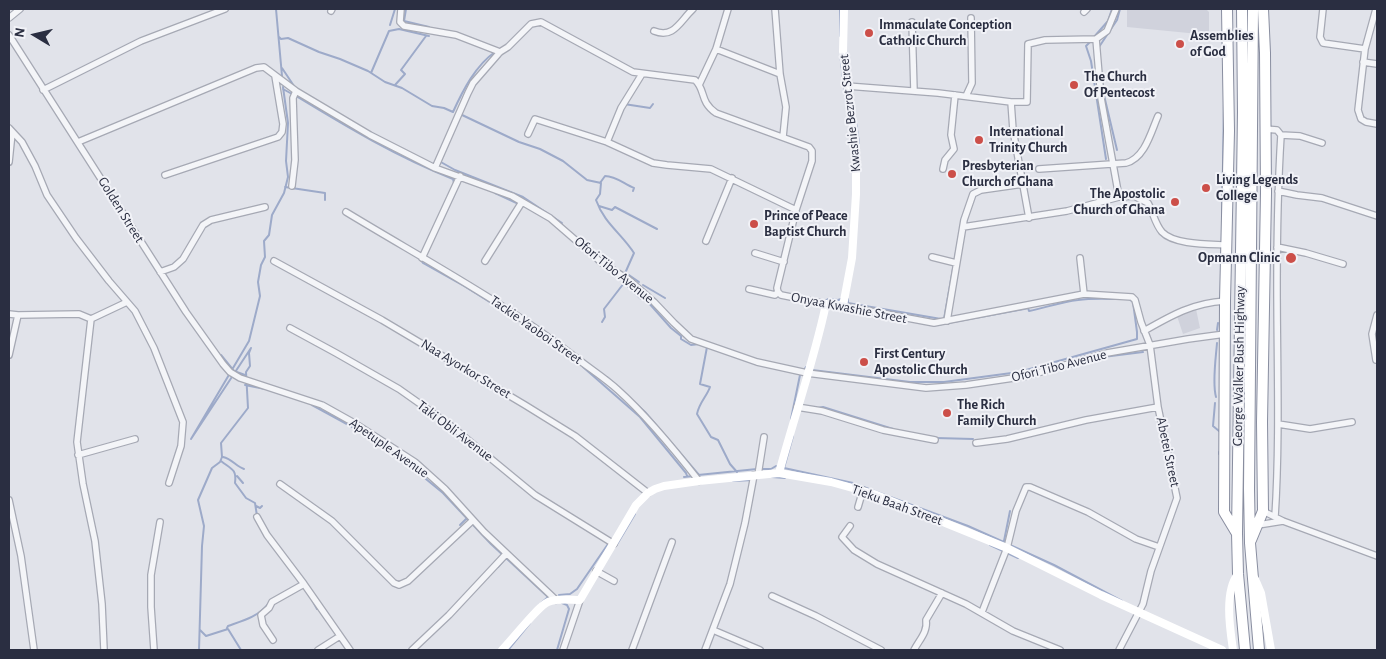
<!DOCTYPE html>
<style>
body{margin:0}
#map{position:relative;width:1386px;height:659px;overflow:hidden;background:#e1e3ea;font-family:"Alegreya Sans",sans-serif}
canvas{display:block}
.frame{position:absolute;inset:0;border:10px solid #2a2e41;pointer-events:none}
.north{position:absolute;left:10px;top:10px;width:50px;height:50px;-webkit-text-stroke:4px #f1f2f7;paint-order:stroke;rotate:279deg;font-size:14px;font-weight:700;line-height:20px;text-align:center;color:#2a2e41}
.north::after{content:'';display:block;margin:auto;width:18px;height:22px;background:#2a2e41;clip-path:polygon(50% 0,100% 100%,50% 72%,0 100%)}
</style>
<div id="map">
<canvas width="1386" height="659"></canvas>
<div class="frame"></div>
<div class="north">N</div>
</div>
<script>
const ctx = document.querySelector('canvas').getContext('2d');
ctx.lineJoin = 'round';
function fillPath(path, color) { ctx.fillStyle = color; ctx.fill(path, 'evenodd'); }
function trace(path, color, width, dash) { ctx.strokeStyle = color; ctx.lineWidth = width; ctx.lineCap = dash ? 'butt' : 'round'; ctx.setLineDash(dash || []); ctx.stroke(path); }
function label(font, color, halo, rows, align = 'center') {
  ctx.font = font + ' "Alegreya Sans",sans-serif'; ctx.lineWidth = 4; ctx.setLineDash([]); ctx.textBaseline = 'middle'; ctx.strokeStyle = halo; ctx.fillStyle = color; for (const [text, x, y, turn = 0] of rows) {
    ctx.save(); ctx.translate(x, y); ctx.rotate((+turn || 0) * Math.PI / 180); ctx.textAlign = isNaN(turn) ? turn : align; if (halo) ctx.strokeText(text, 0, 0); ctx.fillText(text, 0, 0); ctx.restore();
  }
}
fillPath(new Path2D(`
 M1127,9H1206L1209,12V35L1127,27Z
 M1196,309L1200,328L1183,334L1177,316Z`), '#d0d2dc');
trace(new Path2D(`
 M276,9L282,76
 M406,9L404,21L429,27
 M840,9V36
 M390,25L395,9
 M279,37L281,39L288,38L319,52L340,59L368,71L385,82L402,88L432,106L444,108L453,112C463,90 476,65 495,52
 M1094,37L1108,21L1112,9
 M1091,41L1086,46L1091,61L1106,159
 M1099,47L1117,20L1120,9
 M840,53L846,103
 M282,68L294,86
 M371,73L389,31L399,29L429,36
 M395,85L405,74L401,70L426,36
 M283,89L292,94
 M1103,91L1117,150
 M296,96C347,127 397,157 453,179L454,183
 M624,104L650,108L653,104
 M460,114L519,142L540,149L563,161L587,180L601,183L600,194L596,200C604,223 622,234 634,253L622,280L624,283L640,298L648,302L671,328L681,336V339L691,345L699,344
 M856,123L859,143
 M439,161L455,170L523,197L562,223
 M600,183L605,176C616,176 624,184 634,188L633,191
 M285,187L325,193V200
 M495,193L523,206
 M599,206L612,210L615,207L657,229
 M1222,223L1224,103
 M439,227L455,193
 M421,260L423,263L464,286L525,324
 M626,273L639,282
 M463,279L472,284
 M643,285L665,298
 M848,299V303L941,319
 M823,303L828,299L838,300L841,299
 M944,319L961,224
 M602,322L605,317L604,309L624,283
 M937,325L1024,309L1028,308L1029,311C1044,308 1061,302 1078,300C1092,298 1107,299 1121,299
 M1217,330L1218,323
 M707,347L700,384L710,387C707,396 699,403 697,414L711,437L718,440L730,464L737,472
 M221,355L234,371L245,375
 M1103,357L1143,352
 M583,367L640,417L686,473L687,476
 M812,370L910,382H944L1019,372L1137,339V332L1133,302L1129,299
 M607,377L645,412L699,475
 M245,385L265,389
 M1216,397C1212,383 1216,357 1217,343
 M1215,403L1213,426L1219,431
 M312,405L378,441
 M818,408L823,407L893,429
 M791,419L800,375L806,367
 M793,436L784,468L853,483L968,526L1006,543
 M936,438L973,439
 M388,448L443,493L491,544L548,597
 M1219,454V452
 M223,457C232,459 236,466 244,469
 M221,461C231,469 237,469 235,483L246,498L255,503L257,516
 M762,469H771L776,466
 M698,475L757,469
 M237,476L243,483
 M684,477L693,476
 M772,477L785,478
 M733,481L753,480
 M256,506L260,508L262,506
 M460,525L467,518
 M1004,541L1010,511
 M990,545L1018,558
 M1010,545L1054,565L1122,601
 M616,546L635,514
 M498,567L506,558
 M559,595L570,594L577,589L608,544
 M311,598L317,609
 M539,605L548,597
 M227,628L228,626C242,621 258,617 268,604
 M200,630L206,636L228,629L241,650
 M199,650L202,546L204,526L198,500L212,468L220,462L222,457L221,443L248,408L246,372L250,366L249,353L251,348L191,439L249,341L260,296L258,282L261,265L265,257L264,241L269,235L272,215L284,193L288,177L286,161L288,123L283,87
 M508,650L530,623
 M557,650L569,609L567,605L562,603`), '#9daac9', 2);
const street = new Path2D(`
 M401,9L400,22L404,26L456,35L500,52
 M775,9L780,74L786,107L783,137
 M1323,9L1320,37L1323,43L1365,49
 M1376,9L1365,49L1358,110L1361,119L1366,122L1377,124
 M331,11L332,9
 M1084,12L1087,9
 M9,18L20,9
 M912,22L914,91
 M654,31C674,39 680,21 693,9
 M9,35L186,312L223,364L230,372L240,378L322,405L356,424L415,462L445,489L484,532L556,600
 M1096,39L1101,98L1119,197
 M1096,39L1107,31L1116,9
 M716,49L780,74
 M1363,62L1377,64
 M699,85L716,49L728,9
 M847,86L938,93L1011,102H1027L1028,44L1045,40L1096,39
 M43,90L141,41L225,9
 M966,96L972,83L971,18
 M1011,102L1013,130L1029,218
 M9,128L22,142L35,166L47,195L76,238L109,281L135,311L154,348L183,422L181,446L169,483
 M1265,129L1277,130L1281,135C1278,184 1277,234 1277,284C1277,362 1280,439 1275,517
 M528,134L535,119L607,142L653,163L667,165L711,169L796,210
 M1281,135L1300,136L1322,143
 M78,142L256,68L264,67L296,91L370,135L435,168L512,196L550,218L602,263L629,280L654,302L674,323L691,339L757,362L807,373L926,388L966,385L1027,376L1107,353L1188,339L1225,334
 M607,142L621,108L642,74
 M9,162L12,133
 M435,168L468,93L473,83L500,52L508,47L531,24L541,22L633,72L695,80C706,90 699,101 716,113L809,147L812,151V161L796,210L777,288L778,292L781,295L826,304
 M943,169L945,160L954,149L951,135L955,95
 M1039,169L1126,163C1145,158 1151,132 1158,116
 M165,175L278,137L282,132L283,124L275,76
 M292,186L295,160L293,98L296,91
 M1278,191L1297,195L1322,198L1377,216
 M346,212C425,260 506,303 579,360C592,370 606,379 618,390C648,417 674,449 699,481
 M963,227L1067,211L1119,197L1134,196L1148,203C1153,212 1155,224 1162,232C1174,245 1210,244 1227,245
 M706,241L732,178
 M1277,247L1306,253L1343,264
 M755,253L784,262
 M932,257L956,263
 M422,258L460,176
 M1080,258L1084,294
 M274,261L382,320L525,405L575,436L648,493
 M485,261L522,202
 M160,272L174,267L183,259L203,225L211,220L265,207
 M749,289L775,295L778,292
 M843,306L934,323L1084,294L1132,297L1135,300L1141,322L1150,345L1158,407L1177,498L1151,571L1143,604L1119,650
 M9,314L18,315L79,314L91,319
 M91,319L77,442L83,484L95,541L102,604L104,650
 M91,319L127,302
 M947,321L964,220L973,194L981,190L1023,184
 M290,328L336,353L399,389L450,425L535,495L614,544
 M1144,331C1172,315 1193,303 1225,301
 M9,355L18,315
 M1376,360L1372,334L1377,315
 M797,407L822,411L883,430L935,440
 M1278,424L1310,429L1352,422
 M976,443L1007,439L1086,420L1158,407
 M78,455L135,439
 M758,475L764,437
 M280,484L332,521L394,583L399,585L408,581L473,520
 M9,500L21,556L34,650
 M858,507L863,490
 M1263,511L1283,521L1377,556
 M257,517L267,535L304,584L350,650
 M1258,525L1283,521
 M850,526L842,537L854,550L877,564L966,604L1013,631L1060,650
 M596,571L614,581
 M772,596L816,616L881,650
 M982,612L1007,548L1016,511L1026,487H1030L1088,512L1136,539L1159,547
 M713,630L760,650
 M273,640L263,625L261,615L269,608L272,602L304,584
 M154,650L151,607V575L160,522
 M318,650L340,636
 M412,650L449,615L506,554
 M563,650L580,600
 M632,650L672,542
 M705,650L730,584L745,523L754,475
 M914,650C919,640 928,632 926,620L942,593`);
const highway = new Path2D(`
 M1227,9L1229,131L1225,301L1224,512L1236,532
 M1242,9L1243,112L1237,533L1238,574L1245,650
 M1253,9L1249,489L1250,543L1259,650
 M1251,540L1263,511L1262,422L1266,193L1265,53L1263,9`);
trace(street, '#a6a9b4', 8);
trace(highway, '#898ea0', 12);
trace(street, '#f4f5f8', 5.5);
trace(new Path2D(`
 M779,473C794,417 814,361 826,304L843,306L852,258L856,194V149L843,52L844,9
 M1255,579L1261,593L1271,650
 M502,650C512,640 538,606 548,602C558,598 570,600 580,600L636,505L648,493L655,489L664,486L699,481L779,473L831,482L874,494L1007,548L1101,595L1222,650
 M1233,650C1230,629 1224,592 1238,574`), '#fff', 8);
trace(highway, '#fff', 10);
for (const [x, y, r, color] of [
 [869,33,5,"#cc4f49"],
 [1180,44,5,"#cc4f49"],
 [1074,85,5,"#cc4f49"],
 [979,140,5,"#cc4f49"],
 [952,174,5,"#cc4f49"],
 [1206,188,5,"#cc4f49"],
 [1175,202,5,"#cc4f49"],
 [754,224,5,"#cc4f49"],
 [1291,258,6,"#cc4f49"],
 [864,362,5,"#cc4f49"],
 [947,413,5,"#cc4f49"]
]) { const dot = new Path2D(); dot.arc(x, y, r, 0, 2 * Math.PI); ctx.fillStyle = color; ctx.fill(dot); trace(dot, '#f1f2f7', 2); }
label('bold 14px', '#2a2e41', '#f1f2f7', [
 ["Immaculate Conception",879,25],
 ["Catholic Church",879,41],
 ["Assemblies",1190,36],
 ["of God",1190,52],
 ["The Church",1084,77],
 ["Of Pentecost",1084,93],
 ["International",989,132],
 ["Trinity Church",989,148],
 ["Presbyterian",962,166],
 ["Church of Ghana",962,182],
 ["Living Legends",1216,180],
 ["College",1216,196],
 ["The Apostolic",1165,194,"right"],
 ["Church of Ghana",1165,210,"right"],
 ["Prince of Peace",764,216],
 ["Baptist Church",764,232],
 ["Opmann Clinic",1280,258,"right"],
 ["First Century",874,354],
 ["Apostolic Church",874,370],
 ["The Rich",957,405],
 ["Family Church",957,421]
], 'left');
label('14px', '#2a2e41', '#f1f2f7', [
 ["Kwashie Bezrot Street",850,113,-96],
 ["Golden Street",121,210,58],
 ["Ofori Tibo Avenue",614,270,39],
 ["Onyaa Kwashie Street",849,308,11],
 ["Tackie Yaoboi Street",536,330,35],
 ["Ofori Tibo Avenue",1059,366,-14],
 ["George Walker Bush Highway",1239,366,-89],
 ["Naa Ayorkor Street",466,369,31],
 ["Taki Obli Avenue",455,431,37],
 ["Apetuple Avenue",389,448,35],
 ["Abetei Street",1168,452,78],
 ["Tieku Baah Street",897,505,20]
]);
</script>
